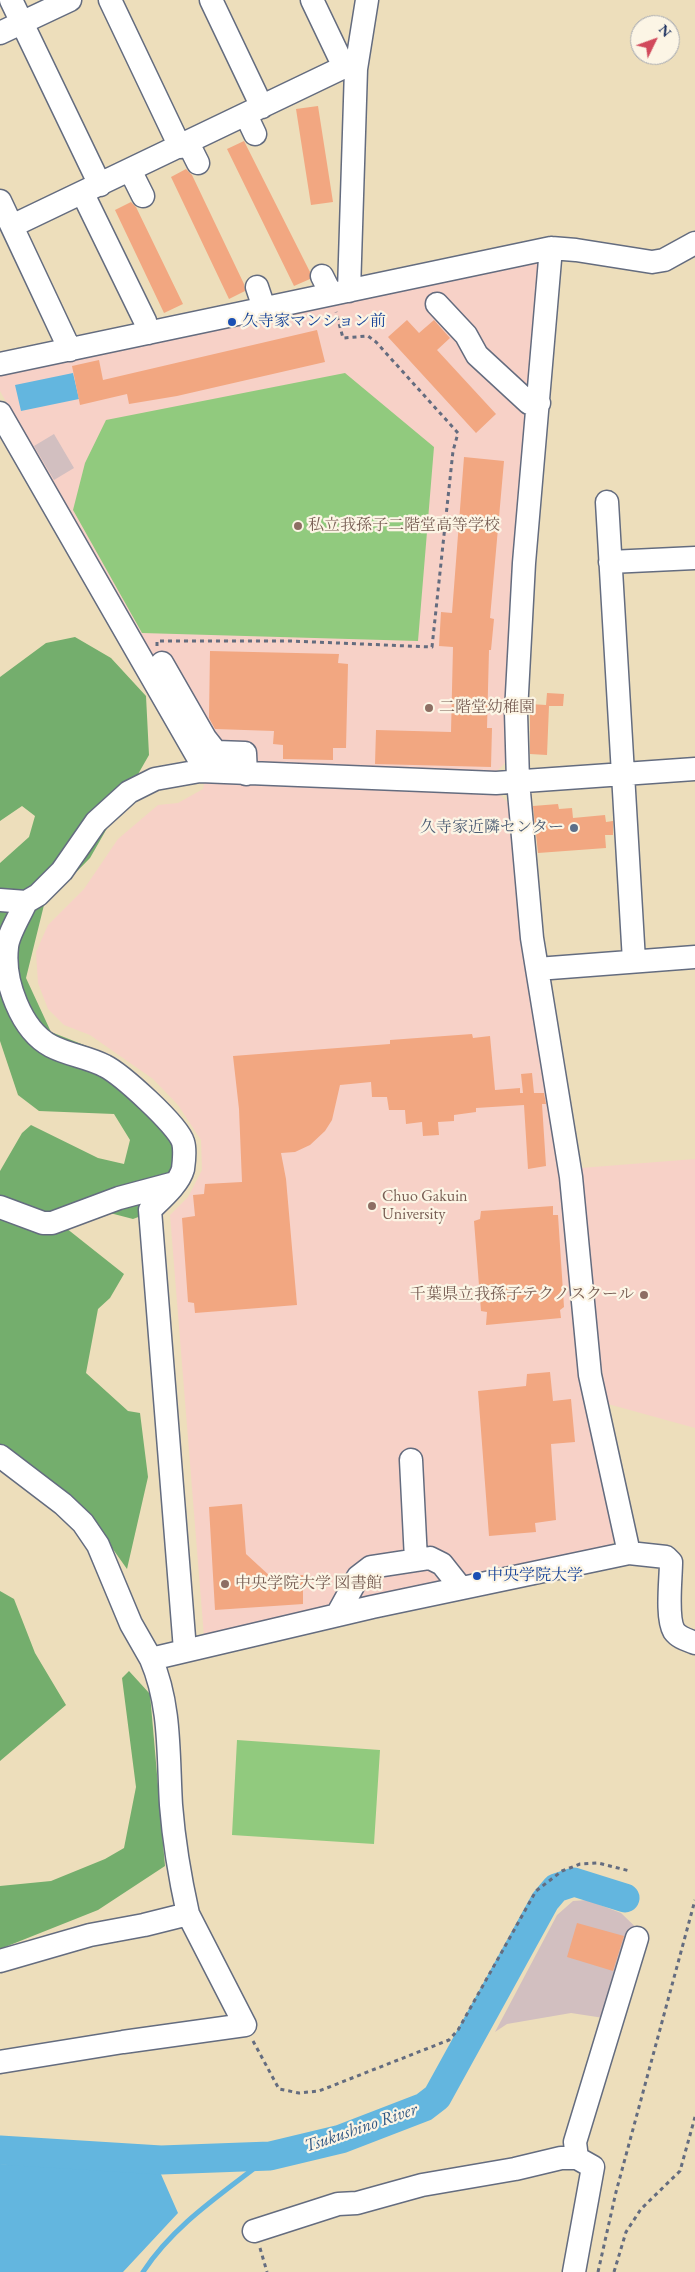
<!DOCTYPE html>
<meta charset="utf-8">
<style>
body{margin:0}
#map{position:relative;width:695px;height:2272px;overflow:hidden;background:#eddebb;font-family:"EB Garamond",serif}
canvas{display:block}
.north{position:absolute;left:630px;top:15px;width:50px;height:50px;box-sizing:border-box;background:#fcf5e5;border:1px solid #a2a6af;border-radius:50%;rotate:48deg;font-size:14px;font-weight:700;line-height:20px;text-align:center;color:#1b2f5e}
.north::after{content:'';display:block;margin:auto;width:18px;height:22px;background:#d1495b;clip-path:polygon(50% 0,100% 100%,50% 72%,0 100%)}
</style>
<div id="map">
<canvas width="695" height="2272"></canvas>
<div class="north">N</div>
</div>
<script>
const ctx = document.querySelector('canvas').getContext('2d');
ctx.lineJoin = 'round';
function fillPath(path, color) { ctx.fillStyle = color; ctx.fill(path, 'evenodd'); }
function trace(path, color, width, dash) { ctx.strokeStyle = color; ctx.lineWidth = width; ctx.lineCap = dash ? 'butt' : 'round'; ctx.setLineDash(dash || []); ctx.stroke(path); }
function label(font, color, halo, rows, align = 'center') {
  ctx.font = font + ' "EB Garamond","Noto Serif JP",serif'; ctx.lineWidth = 4.5; ctx.setLineDash([]); ctx.textBaseline = 'middle'; ctx.strokeStyle = halo; ctx.fillStyle = color; for (const [text, x, y, turn = 0] of rows) {
    ctx.save(); ctx.translate(x, y); ctx.rotate((+turn || 0) * Math.PI / 180); ctx.textAlign = isNaN(turn) ? turn : align; if (halo) ctx.strokeText(text, 0, 0); ctx.fillText(text, 0, 0); ctx.restore();
  }
}
fillPath(new Path2D(`
 M533,260L539,266L507,761L494,774L212,765L0,391V370Z
 M205,779L493,789L512,806L616,1537L609,1550L204,1637L170,1215L188,1197L202,1170L201,1140L178,1105L153,1079L90,1035L64,1025L48,1009L38,983L36,952L48,925L84,889L118,839L158,805L178,803L203,789Z
 M695,1159V1428L608,1404L601,1365L581,1168Z`), '#f7d1c7');
fillPath(new Path2D(`
 M54,434L74,468L54,480L34,446Z
 M587,1900L621,1913L648,1939L617,2020L571,2013L507,2024L495,2032L557,1915L573,1901Z`), '#d2bfc0');
fillPath(new Path2D(`
 M345,373L434,447L418,641L142,633L73,510L85,463L106,420Z
 M237,1740L380,1750L374,1844L232,1835Z`), '#91ca7e');
fillPath(new Path2D(`
 M75,637L111,658L146,696L149,755L90,858L44,905L26,978L51,1032L107,1054L173,1111L194,1150L173,1204L133,1219L110,1213L66,1228L124,1274L110,1298L98,1309L86,1373L128,1411L140,1413L148,1477L127,1569L110,1545L0,1447V1171L22,1133L31,1125L98,1158L124,1164L130,1140L114,1114L39,1111L18,1095L0,1041V863L29,837L35,816L22,806L0,821V677L46,643Z
 M0,1591L14,1599L35,1653L66,1705L0,1761Z
 M129,1671L150,1694L165,1866L98,1910L0,1949V1886L51,1881L105,1859L124,1848L136,1787L122,1678Z`), '#74ae6d');
fillPath(new Path2D(`
 M73,373L79,399L21,411L15,385Z
 M0,2164L160,2172L178,2213L123,2272H0Z`), '#63b6df');
trace(new Path2D(`
 M143,2272C175,2223 225,2192 270,2156`), '#63b6df', 5);
trace(new Path2D(`
 M0,2150L161,2160L270,2156L341,2139L424,2107L437,2097L545,1901L556,1888L574,1882L625,1898`), '#63b6df', 29);
fillPath(new Path2D(`
 M318,106L333,202L311,205L296,109Z
 M244,141L310,272V279L294,286L227,149Z
 M186,169L192,175L244,284L245,291L229,299L171,177Z
 M131,202L136,207L183,304L164,313L115,210Z
 M407,320L419,333L434,320L450,338L437,350L496,414L476,433L388,337Z
 M317,330L325,362L177,396L129,404L127,394L80,405L72,366L99,360L103,380Z
 M464,457L504,461L490,618L494,619L491,650H489L487,728H492L491,767L375,764L376,730L451,732L453,647L439,646L441,612L452,613Z
 M210,651L339,654L338,663L348,664L346,748H333V760L283,759V745L273,744L274,731L215,729L209,718Z
 M547,693L564,694L563,706H549L547,755L530,754V704L546,705Z
 M558,804L559,809L572,808L573,818L605,815L606,822L613,821V835H605L606,848L538,853L533,806Z
 M472,1034L473,1038L490,1036L495,1090L520,1088V1093H523L521,1074L532,1073L534,1093H544L546,1104H537H542L546,1166L528,1169L524,1105L476,1108V1112L454,1115V1121L438,1122L439,1135L423,1136L422,1122L406,1124L405,1110H389L387,1097H372L371,1082L340,1085L332,1120L325,1131L310,1145L295,1152L281,1153L286,1179L297,1305L195,1313L194,1303L188,1302L182,1218L195,1216L193,1195L204,1194L205,1184L242,1182L239,1109L233,1056L390,1044V1040Z
 M553,1206V1215H558L564,1307L560,1310L561,1318L486,1325L487,1312L481,1311L474,1221L480,1219L481,1211Z
 M550,1372L553,1401L571,1399L575,1442L551,1444L556,1520L535,1523L536,1532L489,1536L478,1391L526,1386L527,1374Z
 M242,1504L246,1554L271,1577L303,1575V1604L215,1610L209,1507Z
 M577,1923L624,1936L613,1971L567,1957Z`), '#f2a781');
const minor = new Path2D(`
 M11,0L100,185
 M110,0L180,147
 M211,0L262,107
 M312,0L344,67
 M0,33L70,0
 M246,115L255,134
 M188,143L198,163
 M130,170L143,196
 M83,194L145,321L148,333
 M0,201L70,350
 M12,226L344,67L356,69
 M322,276L331,294
 M257,287L264,308
 M349,291L356,69L367,0
 M437,304L466,335L477,355L529,403H539
 M0,364L551,248L576,250L652,262L664,260L695,243
 M0,413L200,761V771L155,779L129,792L96,822L62,871L38,895L26,902L0,900
 M607,502L634,961
 M610,562L695,558
 M162,663L205,738L216,752L245,753L246,774
 M200,771L496,783L695,769
 M26,902C21,914 8,934 7,947C3,981 21,1030 51,1046C68,1055 88,1057 105,1066C121,1074 178,1125 183,1142C185,1148 184,1162 183,1169C179,1184 161,1199 150,1210L185,1650
 M537,969L695,957
 M0,1207L43,1223H52L119,1198L175,1183
 M0,1456L63,1504L83,1523L98,1545L131,1624L151,1659L372,1607L629,1553L590,1375L571,1177L532,938L518,781L516,712L524,563L551,248
 M411,1460L416,1560
 M629,1553L666,1557L671,1562C671,1579 666,1617 674,1631C679,1638 688,1640 695,1643
 M337,1615L358,1577L371,1567L430,1558L442,1564L461,1588
 M0,1961L90,1935L144,1925L188,1914C180,1878 174,1843 171,1805C168,1756 171,1705 151,1659
 M0,2062L123,2042L245,2025L188,1914
 M577,2158L575,2142L637,1938
 M254,2231L338,2204L357,2203L422,2185L515,2169L561,2158H577L593,2167L574,2272`);
trace(minor, '#646c7f', 25);
trace(new Path2D(`
 M157,646V641H291L432,647L453,451L458,433L376,342L368,336L343,338L336,312
 M253,2041L279,2089L299,2093L319,2091L449,2040L458,2030L536,1891L562,1871L580,1864L598,1863L630,1871
 M260,2248L267,2272
 M598,2272L616,2192L695,1900
 M614,2272L626,2232L641,2209L680,2171L695,2117`), '#646c7f', 3, [4, 4]);
trace(minor, '#fff', 22);
for (const [x, y, r, color] of [
 [232,322,5,"#1a4fb4"],
 [298,526,5,"#8d6e63"],
 [429,708,5,"#8d6e63"],
 [574,828,5,"#5c6f8a"],
 [372,1206,5,"#8d6e63"],
 [644,1295,5,"#8d6e63"],
 [477,1576,5,"#1a4fb4"],
 [225,1584,5,"#8d6e63"]
]) { const dot = new Path2D(); dot.arc(x, y, r, 0, 2 * Math.PI); ctx.fillStyle = color; ctx.fill(dot); trace(dot, '#fcf5e5', 2); }
label('16px', '#164399', '#fcf5e5', [
 ["久寺家マンション前",242,322],
 ["中央学院大学",487,1576]
], 'left');
label('16px', '#785e54', '#fcf5e5', [
 ["私立我孫子二階堂高等学校",308,526],
 ["二階堂幼稚園",439,708],
 ["Chuo Gakuin",382,1197],
 ["University",382,1215],
 ["千葉県立我孫子テクノスクール",634,1295,"right"],
 ["中央学院大学 図書館",235,1584]
], 'left');
label('16px', '#4e5e75', '#fcf5e5', [
 ["久寺家近隣センター",564,828]
], 'right');
label('italic 18px', '#315885', '#fcf5e5', [
 ["Tsukushino River",361,2128,-19]
]);
</script>
